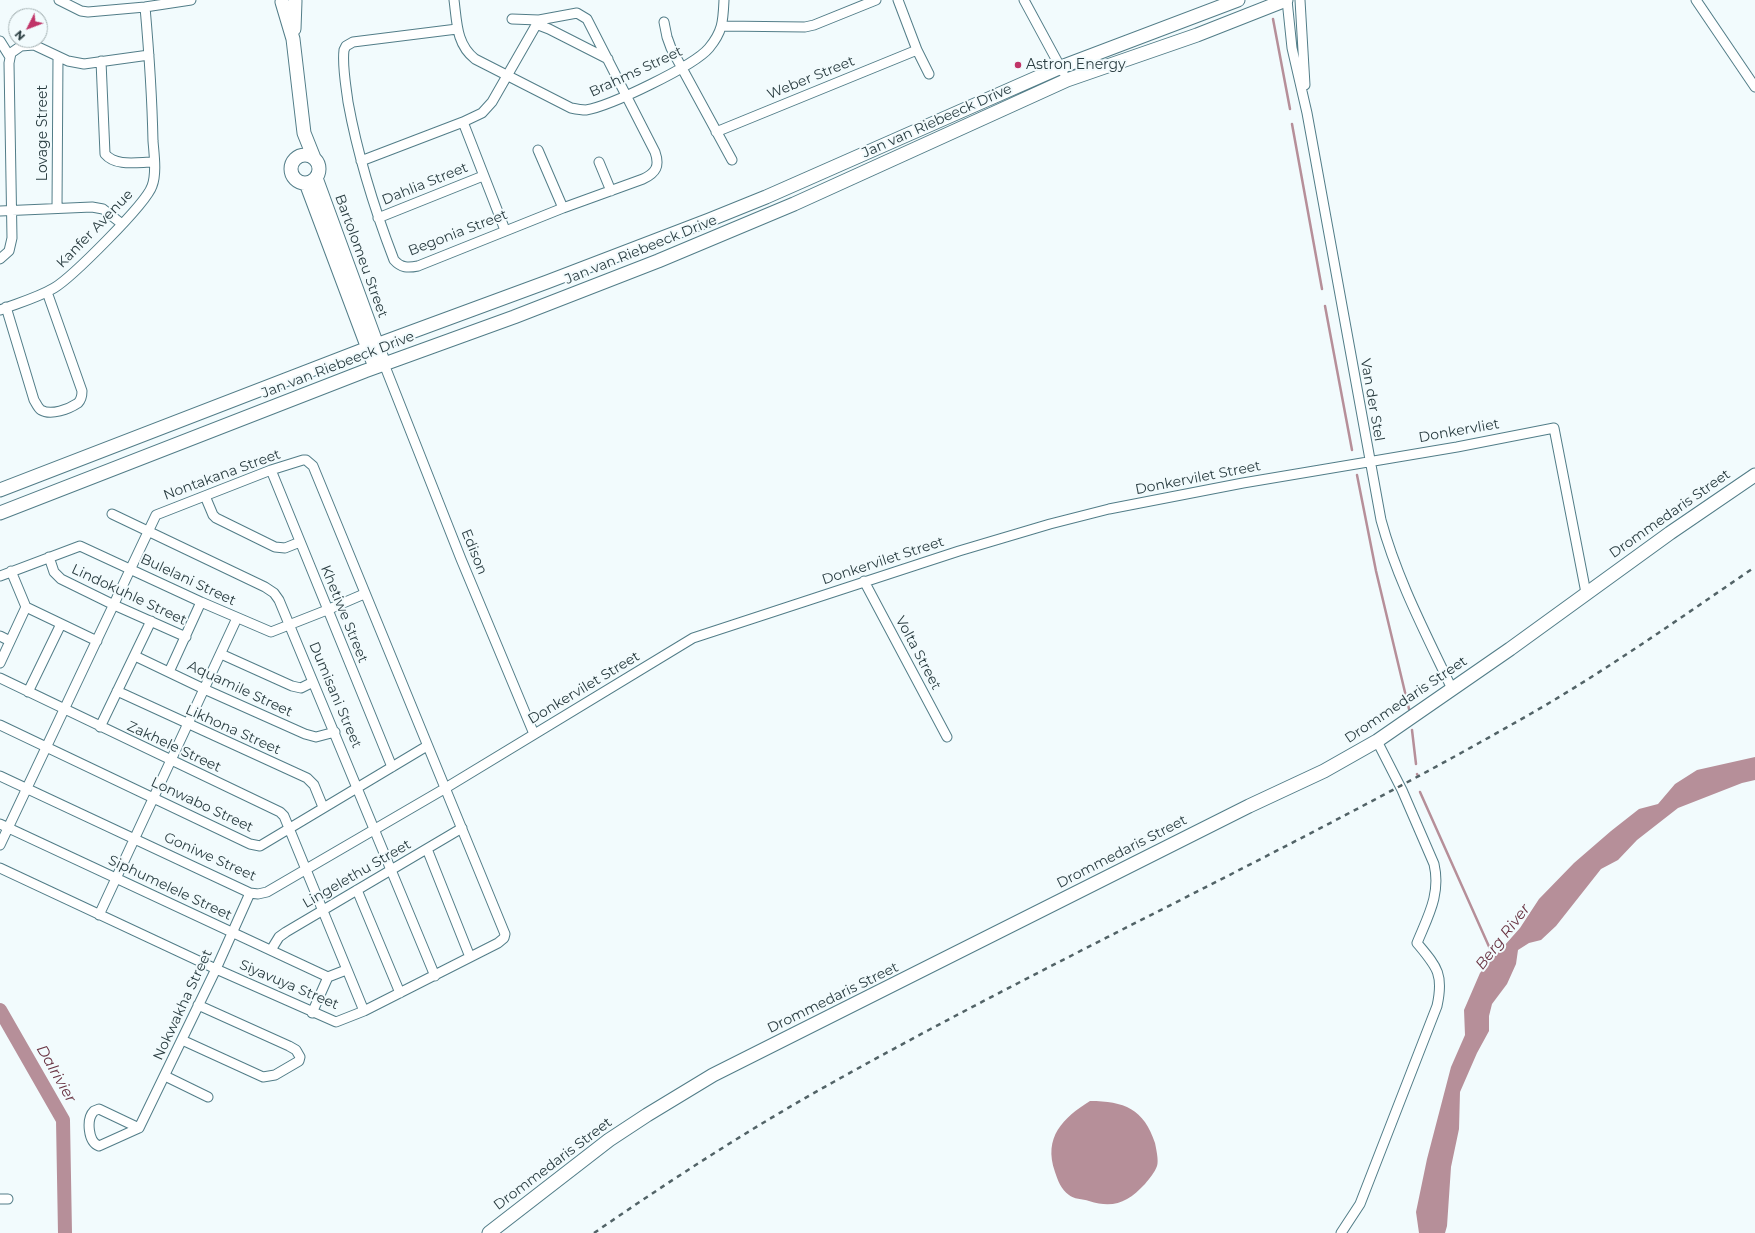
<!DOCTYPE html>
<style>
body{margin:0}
#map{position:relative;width:1755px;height:1233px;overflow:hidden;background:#f2fbfd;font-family:Montserrat,sans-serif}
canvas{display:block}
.north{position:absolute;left:8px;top:8px;width:40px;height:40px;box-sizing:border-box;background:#f2fbfd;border:1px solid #a2afb1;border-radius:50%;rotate:228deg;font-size:11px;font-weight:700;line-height:16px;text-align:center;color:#293c40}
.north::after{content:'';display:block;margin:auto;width:14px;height:18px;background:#c03468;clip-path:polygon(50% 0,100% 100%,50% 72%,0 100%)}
</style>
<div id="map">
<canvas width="1755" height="1233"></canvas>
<div class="north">N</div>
</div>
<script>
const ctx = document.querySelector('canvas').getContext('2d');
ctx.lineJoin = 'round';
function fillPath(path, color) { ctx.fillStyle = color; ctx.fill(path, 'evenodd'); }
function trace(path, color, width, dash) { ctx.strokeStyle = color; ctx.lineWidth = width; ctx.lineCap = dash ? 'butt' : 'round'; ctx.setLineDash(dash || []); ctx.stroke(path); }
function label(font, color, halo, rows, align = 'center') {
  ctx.font = font + ' Montserrat,sans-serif'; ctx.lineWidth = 4; ctx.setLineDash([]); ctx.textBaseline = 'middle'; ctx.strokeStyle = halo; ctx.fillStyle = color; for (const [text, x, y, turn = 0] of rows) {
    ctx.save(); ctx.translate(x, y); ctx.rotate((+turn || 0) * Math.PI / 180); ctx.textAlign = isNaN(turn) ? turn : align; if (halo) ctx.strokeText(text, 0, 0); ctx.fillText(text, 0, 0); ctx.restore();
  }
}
fillPath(new Path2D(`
 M1755,757V780L1742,783L1678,808L1637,840L1618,860L1601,869L1556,926L1541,940L1529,943L1518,950L1516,964L1507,984L1492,1004L1489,1016V1031L1477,1053L1460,1092L1459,1129L1451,1167L1447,1226L1445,1233H1419L1416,1212L1427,1159L1451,1067L1465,1035L1464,1010L1480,973L1520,928L1539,899L1574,863L1611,831L1639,809L1658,804L1675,784L1697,770Z
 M1090,1101C1124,1101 1144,1109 1155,1143C1156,1148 1159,1161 1157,1166C1155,1172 1149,1179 1145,1184C1128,1202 1114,1209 1089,1201C1083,1199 1073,1199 1069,1195C1061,1189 1058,1181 1055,1172C1043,1137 1063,1118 1090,1101Z`), '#b68f99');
trace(new Path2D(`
 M1273,19L1290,109
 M1292,124L1322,289
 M1325,306L1352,450
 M1357,475L1376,571L1409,709
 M1412,730L1416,764
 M1417,774L1418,776
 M1420,792L1495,960`), '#b68f99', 2.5);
trace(new Path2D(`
 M0,1010L63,1120L65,1233`), '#b68f99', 14);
const street = new Path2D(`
 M59,0L81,11L88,12L145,7L191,0
 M454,0C457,22 456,44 475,59L571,108C576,109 581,110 586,110C610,106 694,66 709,48C723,31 723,21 724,0
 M898,0L917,50L929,74
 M1024,0L1063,72
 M1287,0L1292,48L1307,113L1381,520C1397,579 1426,634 1452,689
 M1300,0L1305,85
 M1696,0L1755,87
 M664,22L667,37L671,48L732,160
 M536,24L549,29L608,59
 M723,26L805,27L814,25L876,0
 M457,29L353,42L346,46L344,50C342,66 346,86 348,102C358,157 374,208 394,260C401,268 408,268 418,266L563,208L643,179C656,173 660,166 655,152L587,19L577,13L539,20L512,19
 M0,41L10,57
 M101,61L105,154C116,167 138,162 154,162
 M463,122L505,230
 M716,132L917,50
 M538,150L563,208
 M361,161L463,122L482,113L492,102L539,20
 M599,162L611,191
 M57,208L58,57
 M0,211L92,207L103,209L122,224
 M378,218L483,176
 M0,259L9,251L12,238L9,63L11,53L21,46L34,45L68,61L84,64L149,55
 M6,307L34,400C36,403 38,408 41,410C51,416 69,409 78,403C81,400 82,395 82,391L47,292
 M0,310C18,303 37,298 54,288C71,278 146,204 152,186C157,173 154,154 153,141C152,96 149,52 145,7
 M384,364L461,559L534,734
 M271,470L392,767
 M205,496L213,515L216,518L275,547L285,548L300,542
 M112,514L265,587L274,593L279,600L435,976
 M49,557L54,572L61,579L114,605L186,637
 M11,571L26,607L97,641
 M0,576L80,546L201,602L271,632L327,610L364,594
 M864,581L947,737
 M0,636L10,641
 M221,654L292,686L301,688L313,682
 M135,656L204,689L305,734L316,737L335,732
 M0,663L26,607
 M169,672L201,602
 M0,678L280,812L284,816L364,1011
 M117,691L307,778L314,785L323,807
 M28,692L61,624
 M0,725L250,844L260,846L427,746
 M100,727L151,621
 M0,776L250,893L258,894L267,892L444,789L693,638L959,551L1050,524L1109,509L1243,483L1457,447L1554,428L1586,593
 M0,824L328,977
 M0,845L156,515L271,470L303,460H306L313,466L505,934L504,938L498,943L364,1011L336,1022L216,969L0,868
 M427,849L470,957
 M357,890L400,993
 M99,915L237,618
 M271,950L279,937L286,932L462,828
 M312,1013L328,977L346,970
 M182,1040L263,1077L275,1075L299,1061L300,1057L296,1050L289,1046L198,1005
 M165,1076L208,1097
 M139,1128L99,1109L94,1111C86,1119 88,1142 99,1146L139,1128L216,969L250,893
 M0,1199H8
 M1341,1233L1360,1204L1437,1006C1444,974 1437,967 1417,943C1428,916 1441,894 1434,864L1402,790L1377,741`);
const secondary = new Path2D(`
 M282,2L293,39L304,133L314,158
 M294,29L295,1
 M291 169a14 14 0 1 1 28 0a14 14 0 1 1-28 0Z
 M316,178L384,364
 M306,183L375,367
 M0,490L368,348L547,282L709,220L766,197L1061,67L1238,0
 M0,513L365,371L514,317L658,261L794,204L1067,80L1197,35L1286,0
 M489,1233L609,1140L647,1115L713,1075L1249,806L1324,771L1377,741L1510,649L1670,533L1755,475`);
trace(street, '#527d88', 11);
trace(secondary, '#527d88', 15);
trace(street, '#fff', 9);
trace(secondary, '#fff', 13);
trace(new Path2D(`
 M594,1233C668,1182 743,1133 821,1089C1050,960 1290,851 1518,721C1600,675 1677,620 1755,567`), '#526367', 2.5, [5, 5]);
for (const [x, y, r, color] of [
 [1018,65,4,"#c03468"]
]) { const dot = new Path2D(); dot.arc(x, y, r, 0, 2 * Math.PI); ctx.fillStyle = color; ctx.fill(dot); trace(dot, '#f2fbfd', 1.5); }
label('14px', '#293c40', '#f2fbfd', [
 ["Astron Energy",1026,65]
], 'left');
label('14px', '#293c40', '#f2fbfd', [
 ["Brahms Street",636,72,-25],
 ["Weber Street",811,78,-22],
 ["Jan van Riebeeck Drive",937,121,-24],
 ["Lovage Street",43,133,-90],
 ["Dahlia Street",425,184,-22],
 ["Kanfer Avenue",95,229,-46],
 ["Begonia Street",458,233,-21],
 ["Jan van Riebeeck Drive",641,250,-22],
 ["Bartolomeu Street",361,256,70],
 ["Jan van Riebeeck Drive",338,365,-21],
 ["Van der Stel",1372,400,80],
 ["Donkervliet",1459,431,-10],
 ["Nontakana Street",222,475,-20],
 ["Donkervilet Street",1198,478,-11],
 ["Drommedaris Street",1670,514,-35],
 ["Edison",474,552,68],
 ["Donkervilet Street",883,561,-18],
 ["Bulelani Street",188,580,25],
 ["Lindokuhle Street",129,595,25],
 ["Khetiwe Street",344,614,68],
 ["Volta Street",918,653,62],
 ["Donkervilet Street",584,688,-31],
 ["Aquamile Street",240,689,25],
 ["Dumisani Street",335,695,67],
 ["Drommedaris Street",1406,700,-34],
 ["Likhona Street",233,730,24],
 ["Zakhele Street",174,747,25],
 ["Lonwabo Street",202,805,25],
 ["Drommedaris Street",1122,852,-27],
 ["Goniwe Street",210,857,24],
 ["Lingelethu Street",357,874,-30],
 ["Siphumelele Street",170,888,25],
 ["Siyavuya Street",289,985,23],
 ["Drommedaris Street",833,998,-26],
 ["Nokwakha Street",183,1005,-65],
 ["Drommedaris Street",553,1164,-37]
]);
label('italic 15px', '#693443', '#f2fbfd', [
 ["Berg River",1503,937,-52],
 ["Dalrivier",56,1074,60]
]);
</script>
